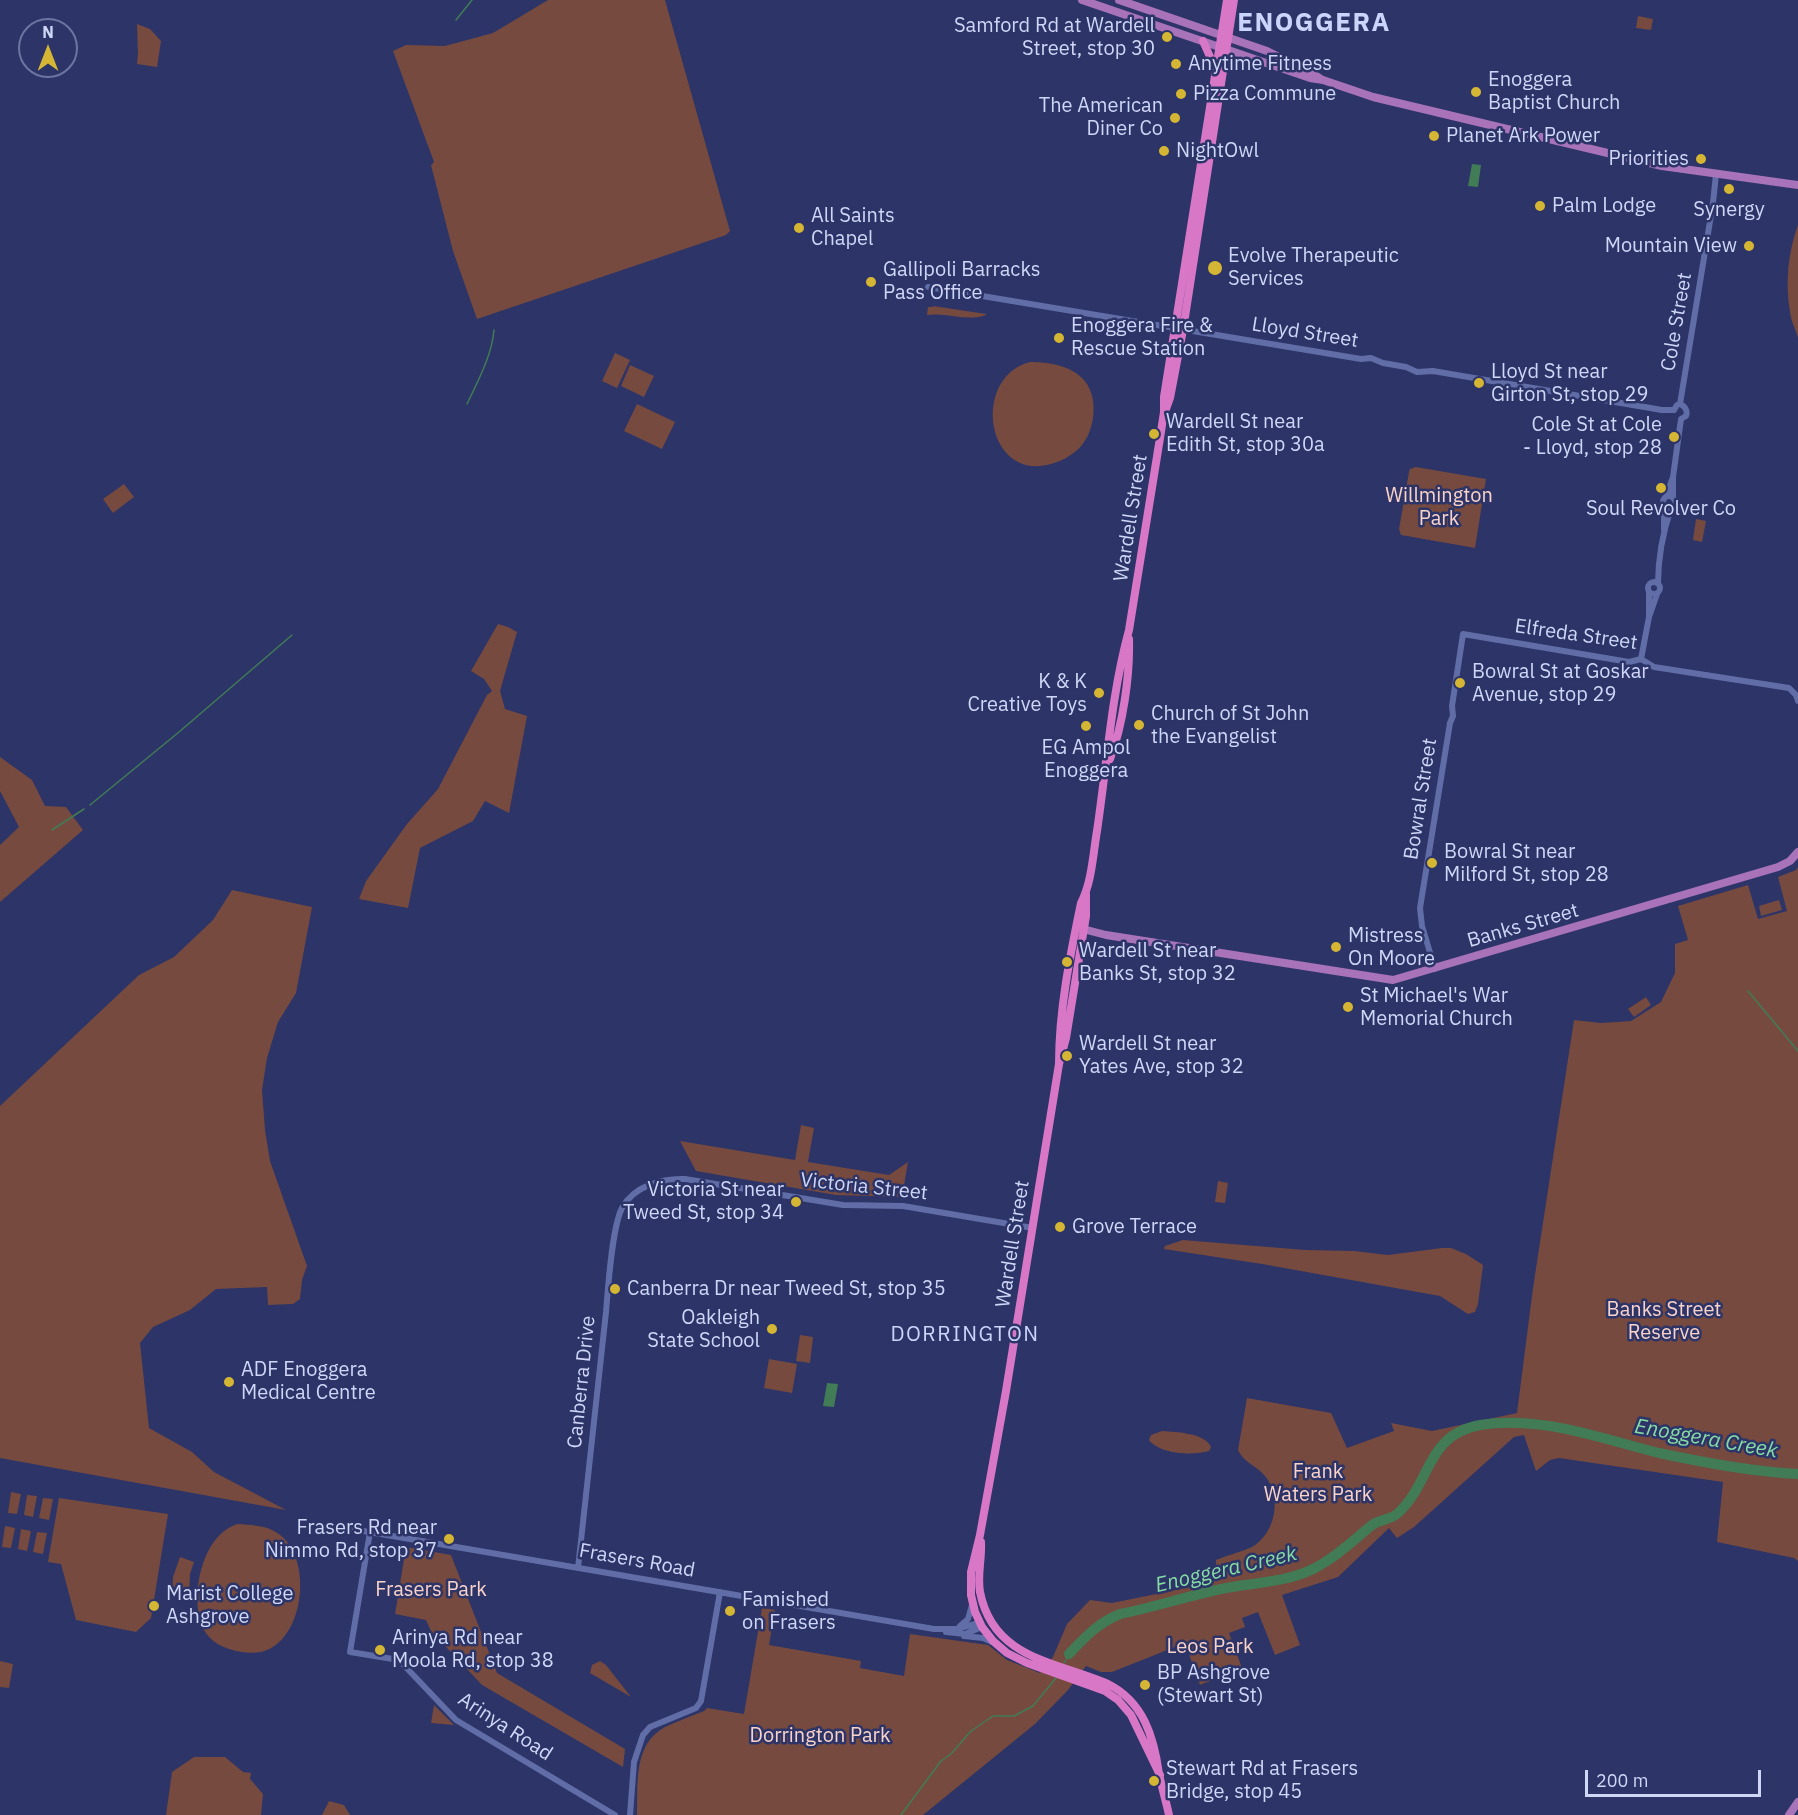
<!DOCTYPE html>
<style>
body{margin:0}
#map{position:relative;width:1798px;height:1815px;overflow:hidden;background:#2c3468;font-family:"IBM Plex Sans",sans-serif}
canvas{display:block}
.north{position:absolute;left:18px;top:18px;width:60px;height:60px;box-sizing:border-box;background:#2c3468;border:2px solid #6d75a1;border-radius:50%;rotate:0deg;font-size:16px;font-weight:700;line-height:24px;text-align:center;color:#cfd7f7}
.north::after{content:'';display:block;margin:auto;width:21px;height:27px;background:#d5b534;clip-path:polygon(50% 0,100% 100%,50% 72%,0 100%)}
.scale{position:absolute;left:1585px;top:1770px;width:176px;height:27px;box-sizing:border-box;border:3px solid #cfd7f7;border-top:0;padding-left:8px;font-size:18px;line-height:21px;white-space:nowrap;color:#cfd7f7;-webkit-text-stroke:4px #2c3468;paint-order:stroke}
</style>
<div id="map">
<canvas width="1798" height="1815"></canvas>
<div class="north">N</div>
<div class="scale">200 m</div>
</div>
<script>
const ctx = document.querySelector('canvas').getContext('2d');
ctx.lineJoin = 'round';
function fillPath(path, color) { ctx.fillStyle = color; ctx.fill(path, 'evenodd'); }
function trace(path, color, width, dash) { ctx.strokeStyle = color; ctx.lineWidth = width; ctx.lineCap = dash ? 'butt' : 'round'; ctx.setLineDash(dash || []); ctx.stroke(path); }
function label(font, color, halo, rows, align = 'center') {
  ctx.font = font + ' "IBM Plex Sans",sans-serif'; ctx.lineWidth = 5; ctx.setLineDash([]); ctx.textBaseline = 'middle'; ctx.strokeStyle = halo; ctx.fillStyle = color; for (const [text, x, y, turn = 0] of rows) {
    ctx.save(); ctx.translate(x, y); ctx.rotate((+turn || 0) * Math.PI / 180); ctx.textAlign = isNaN(turn) ? turn : align; if (halo) ctx.strokeText(text, 0, 0); ctx.fillText(text, 0, 0); ctx.restore();
  }
}
fillPath(new Path2D(`
 M548,0H665L730,231L726,235L477,319L453,251L431,165L434,162L393,51L406,45L445,46L493,33Z
 M1638,16L1653,19L1651,30L1636,28Z
 M137,24L150,29L161,41L157,67L137,64L138,53Z
 M1798,225V338C1796,329 1791,322 1790,312C1785,283 1788,252 1798,225Z
 M933,306L986,314V315C967,322 947,312 927,315L928,307H933Z
 M615,353L630,360L617,388L602,381Z
 M1030,362C1047,362 1069,365 1082,378C1099,394 1096,428 1082,445C1073,456 1060,462 1047,465C985,478 972,377 1030,362Z
 M630,365L654,376L644,397L621,386Z
 M637,404L675,422L662,449L624,431Z
 M1416,467L1486,479L1475,548L1401,535L1399,529L1409,472L1410,469Z
 M124,484L134,497L113,513L103,499Z
 M1696,519L1706,521L1702,542L1693,540Z
 M498,624L508,627L517,632L500,691L505,709L527,716L509,813L485,801L473,821L420,848L408,908L359,899L366,881L407,824L438,789L487,695L492,691L484,679L471,671Z
 M0,757L32,780L45,806L66,807L83,830L0,902V845L19,827L0,791Z
 M1798,867V1561L1794,1558L1717,1542L1723,1482L1559,1458L1550,1460L1536,1471L1524,1435L1514,1437L1414,1527L1397,1538L1389,1528L1338,1577L1282,1595L1300,1645L1275,1655L1258,1612L1242,1618L1245,1627L1229,1633L1242,1668L1200,1685L1185,1643L1112,1672H1101L1086,1666L1068,1690L1035,1724L923,1815H637C638,1784 633,1744 665,1727C678,1721 691,1716 704,1711L707,1708L744,1714L762,1608L775,1610L769,1645L861,1661L860,1668L904,1676L910,1634L988,1645L1007,1660L1040,1673L1053,1657L1067,1624L1090,1600L1112,1603L1210,1583L1216,1580V1560C1228,1555 1241,1552 1252,1547C1276,1533 1282,1497 1265,1476C1257,1466 1244,1463 1238,1450L1247,1398L1331,1413L1347,1448L1394,1431L1391,1423L1432,1431L1517,1413L1533,1288L1574,1020L1601,1023L1631,1021L1661,1002L1675,973V944L1688,940L1678,906L1748,885L1758,919L1787,911L1778,877L1796,870Z
 M232,890L312,907L296,993L278,1022L267,1058L262,1090L265,1130L270,1161L307,1266L302,1280L300,1299L293,1304L268,1305L267,1287L216,1289L190,1310L153,1327L140,1343L149,1428L192,1452L214,1472L286,1510L0,1458V1106L139,975L174,957L213,920Z
 M1779,900L1782,910L1761,916L1759,906Z
 M1646,997L1651,1005L1634,1017L1628,1009Z
 M801,1125L814,1128L808,1162L889,1175L908,1162L902,1197L836,1195L696,1171L680,1141L795,1160Z
 M1218,1181L1228,1183L1225,1203L1215,1202Z
 M1183,1240L1305,1250L1354,1251L1388,1255L1442,1248H1451L1466,1254L1483,1265L1478,1304L1475,1312L1468,1314L1440,1296L1262,1264L1164,1249L1165,1246Z
 M800,1335L813,1337L810,1363L796,1361Z
 M769,1359L797,1364L792,1393L764,1388Z
 M1162,1431C1177,1432 1205,1433 1211,1447L1209,1451C1193,1456 1159,1454 1149,1440L1151,1435Z
 M11,1492L21,1494L17,1514L8,1513Z
 M27,1495L37,1496L33,1517L24,1515Z
 M43,1498L53,1499L49,1520L39,1518Z
 M59,1498L168,1514L151,1618L136,1632L76,1620L61,1564L48,1562Z
 M238,1524C250,1525 263,1525 274,1531C315,1552 306,1642 261,1652C250,1654 239,1652 229,1649C217,1645 207,1638 202,1626C190,1595 202,1534 238,1524Z
 M5,1526L15,1528L11,1548L2,1547Z
 M21,1529L31,1531L27,1551L18,1549Z
 M37,1532L47,1533L43,1554L33,1552Z
 M406,1547L451,1555L497,1673L625,1749L623,1767L482,1685L431,1631L426,1620L395,1614Z
 M180,1557L194,1562L190,1574L189,1595L172,1596L173,1577Z
 M0,1661L13,1664L9,1688L0,1687Z
 M600,1661L606,1665L631,1697L590,1673L592,1665Z
 M434,1705L454,1725L431,1723Z
 M194,1757H225L243,1772L251,1773L250,1779L263,1794L261,1815H166L172,1772Z
 M329,1801L344,1805L350,1815H322Z`), '#764a3f');
fillPath(new Path2D(`
 M1472,164L1481,165L1478,187L1468,186Z
 M827,1383L838,1384L834,1407L823,1406Z`), '#417c56');
trace(new Path2D(`
 M456,20L472,0
 M467,404C478,381 492,355 494,330
 M90,805L179,732L292,635
 M52,830L84,809
 M1748,991L1798,1051
 M1064,1663L1069,1654
 M901,1815L941,1761L951,1754L971,1731L993,1716H1014L1033,1706L1056,1678`), '#417c56', 1.5);
trace(new Path2D(`
 M1069,1654C1085,1637 1098,1623 1120,1614C1156,1607 1190,1595 1226,1588C1258,1582 1294,1582 1322,1564C1341,1553 1356,1538 1372,1525C1380,1519 1390,1520 1397,1514C1432,1483 1425,1435 1480,1425C1540,1415 1602,1439 1659,1453C1701,1462 1755,1472 1798,1474`), '#417c56', 10);
trace(new Path2D(`
 M928,287L1361,359L1371,358L1383,363L1406,367L1417,372L1433,371L1662,410H1674
 M1674,410L1677,405L1680,404L1713,203L1716,174
 M1673,477V498
 M1663 502a6 6 0 1 1 12 0a6 6 0 1 1-12 0Z
 M1666,497L1673,477L1681,419L1686,416C1688,411 1685,406 1680,404
 M1664,506V530
 M1648 588a6 6 0 1 1 12 0a6 6 0 1 1-12 0Z
 M1658,584C1658,558 1663,532 1671,508
 M1649,592V616
 M1641,659L1654,667L1789,688L1796,695L1798,701
 M1641,659L1649,617L1657,594
 M1435,969L1422,926L1420,908L1450,723L1453,716L1452,706L1463,634L1629,662L1641,659
 M334,1526L934,1629H956L979,1623
 M370,1532L350,1652L399,1660L456,1720L615,1815
 M578,1568C587,1482 597,1397 606,1312C608,1288 612,1227 622,1208C634,1186 662,1178 685,1179L843,1205L903,1206L1033,1228
 M960,1626L968,1619L972,1605
 M946,1632L965,1634L982,1627
 M964,1636L983,1638L992,1642
 M630,1815L634,1762L643,1735L650,1727L696,1708L701,1701L720,1592`), '#616da6', 6);
trace(new Path2D(`
 M1082,0L1310,78L1323,80L1373,97L1662,166L1798,185
 M1119,0L1267,51L1312,73L1321,79
 M1079,928L1106,935L1393,980L1778,867L1790,861L1798,852
 M1789,1815L1798,1802`), '#a973ba', 8);
trace(new Path2D(`
 M1203,41L1215,68
 M1166,409L1170,398L1183,330L1234,0
 M1110,759C1123,725 1130,676 1129,639
 M1086,894V916L1066,1038L1059,1064L1006,1391L980,1535L971,1572V1595L975,1612L982,1627L993,1641L1007,1653L1027,1663L1105,1691L1118,1700L1131,1715L1160,1775
 M1059,1064C1059,1009 1070,956 1081,903C1092,882 1093,854 1097,831C1107,764 1111,696 1129,630L1160,438L1164,412V397L1227,0
 M981,1542C982,1559 977,1575 980,1592C993,1659 1057,1662 1108,1684C1144,1702 1154,1738 1159,1774C1162,1788 1166,1801 1169,1815`), '#d977c7', 8);
for (const [x, y, r, color] of [
 [1167,37,6,"#d5b534"],
 [1176,64,6,"#d5b534"],
 [1476,92,6,"#d5b534"],
 [1181,94,6,"#d5b534"],
 [1175,118,6,"#d5b534"],
 [1434,136,6,"#d5b534"],
 [1164,151,6,"#d5b534"],
 [1701,159,6,"#d5b534"],
 [1729,189,6,"#d5b534"],
 [1540,206,6,"#d5b534"],
 [799,228,6,"#d5b534"],
 [1749,246,6,"#d5b534"],
 [1215,268,8,"#d5b534"],
 [871,282,6,"#d5b534"],
 [1059,338,6,"#d5b534"],
 [1479,383,6,"#d5b534"],
 [1154,434,6,"#d5b534"],
 [1674,437,6,"#d5b534"],
 [1661,488,6,"#d5b534"],
 [1460,683,6,"#d5b534"],
 [1099,693,6,"#d5b534"],
 [1139,725,6,"#d5b534"],
 [1086,726,6,"#d5b534"],
 [1432,863,6,"#d5b534"],
 [1336,947,6,"#d5b534"],
 [1067,962,6,"#d5b534"],
 [1348,1007,6,"#d5b534"],
 [1067,1056,6,"#d5b534"],
 [796,1202,6,"#d5b534"],
 [1060,1227,6,"#d5b534"],
 [615,1289,6,"#d5b534"],
 [772,1329,6,"#d5b534"],
 [229,1382,6,"#d5b534"],
 [449,1539,6,"#d5b534"],
 [154,1606,6,"#d5b534"],
 [730,1611,6,"#d5b534"],
 [380,1650,6,"#d5b534"],
 [1145,1685,6,"#d5b534"],
 [1154,1781,6,"#d5b534"]
]) { const dot = new Path2D(); dot.arc(x, y, r, 0, 2 * Math.PI); ctx.fillStyle = color; ctx.fill(dot); trace(dot, '#2c3468', 2); }
label('20px', '#cfd7f7', '#2c3468', [
 ["Samford Rd at Wardell",1155,26,"right"],
 ["Street, stop 30",1155,49,"right"],
 ["Anytime Fitness",1188,64],
 ["Enoggera",1488,80],
 ["Baptist Church",1488,103],
 ["Pizza Commune",1193,94],
 ["The American",1163,106,"right"],
 ["Diner Co",1163,129,"right"],
 ["Planet Ark Power",1446,136],
 ["NightOwl",1176,151],
 ["Priorities",1689,159,"right"],
 ["Palm Lodge",1552,206],
 ["Synergy",1729,210,"center"],
 ["All Saints",811,216],
 ["Chapel",811,239],
 ["Mountain View",1737,246,"right"],
 ["Evolve Therapeutic",1228,256],
 ["Services",1228,279],
 ["Gallipoli Barracks",883,270],
 ["Pass Office",883,293],
 ["Enoggera Fire &",1071,326],
 ["Rescue Station",1071,349],
 ["Lloyd St near",1491,372],
 ["Girton St, stop 29",1491,395],
 ["Wardell St near",1166,422],
 ["Edith St, stop 30a",1166,445],
 ["Cole St at Cole",1662,425,"right"],
 ["- Lloyd, stop 28",1662,448,"right"],
 ["Soul Revolver Co",1661,509,"center"],
 ["Bowral St at Goskar",1472,672],
 ["Avenue, stop 29",1472,695],
 ["K & K",1087,682,"right"],
 ["Creative Toys",1087,705,"right"],
 ["Church of St John",1151,714],
 ["the Evangelist",1151,737],
 ["EG Ampol",1086,748,"center"],
 ["Enoggera",1086,771,"center"],
 ["Bowral St near",1444,852],
 ["Milford St, stop 28",1444,875],
 ["Mistress",1348,936],
 ["On Moore",1348,959],
 ["Wardell St near",1079,951],
 ["Banks St, stop 32",1079,974],
 ["St Michael's War",1360,996],
 ["Memorial Church",1360,1019],
 ["Wardell St near",1079,1044],
 ["Yates Ave, stop 32",1079,1067],
 ["Victoria St near",784,1190,"right"],
 ["Tweed St, stop 34",784,1213,"right"],
 ["Grove Terrace",1072,1227],
 ["Canberra Dr near Tweed St, stop 35",627,1289],
 ["Oakleigh",760,1318,"right"],
 ["State School",760,1341,"right"],
 ["ADF Enoggera",241,1370],
 ["Medical Centre",241,1393],
 ["Frasers Rd near",437,1528,"right"],
 ["Nimmo Rd, stop 37",437,1551,"right"],
 ["Marist College",166,1594],
 ["Ashgrove",166,1617],
 ["Famished",742,1600],
 ["on Frasers",742,1623],
 ["Arinya Rd near",392,1638],
 ["Moola Rd, stop 38",392,1661],
 ["BP Ashgrove",1157,1673],
 ["(Stewart St)",1157,1696],
 ["Stewart Rd at Frasers",1166,1769],
 ["Bridge, stop 45",1166,1792]
], 'left');
label('20px', '#cfd7f7', '#2c3468', [
 ["Cole Street",1677,322,-80],
 ["Lloyd Street",1305,333,9],
 ["Wardell Street",1131,518,-81],
 ["Elfreda Street",1576,635,8],
 ["Bowral Street",1421,799,-81],
 ["Banks Street",1523,926,-16],
 ["Victoria Street",864,1187,6],
 ["Wardell Street",1013,1244,-81],
 ["Canberra Drive",582,1382,-84],
 ["Frasers Road",637,1561,10],
 ["Arinya Road",505,1727,33]
]);
label('20px', '#f9d2c8', '#2c3468', [
 ["Willmington",1439,496],
 ["Park",1439,519],
 ["Banks Street",1664,1310],
 ["Reserve",1664,1333],
 ["Frank",1318,1472],
 ["Waters Park",1318,1495],
 ["Frasers Park",431,1590],
 ["Leos Park",1210,1647],
 ["Dorrington Park",820,1736]
]);
ctx.letterSpacing = '1.5px';
label('21px', '#cbd5fb', '#2c3468', [
 ["DORRINGTON",965,1335]
]);
ctx.letterSpacing = '0px';
label('italic 21px', '#86dca4', '#2c3468', [
 ["Enoggera Creek",1706,1439,10],
 ["Enoggera Creek",1226,1570,-13]
]);
ctx.letterSpacing = '1.5px';
label('bold 26px', '#cbd5fb', '#2c3468', [
 ["ENOGGERA",1314,23]
]);
ctx.letterSpacing = '0px';
</script>
